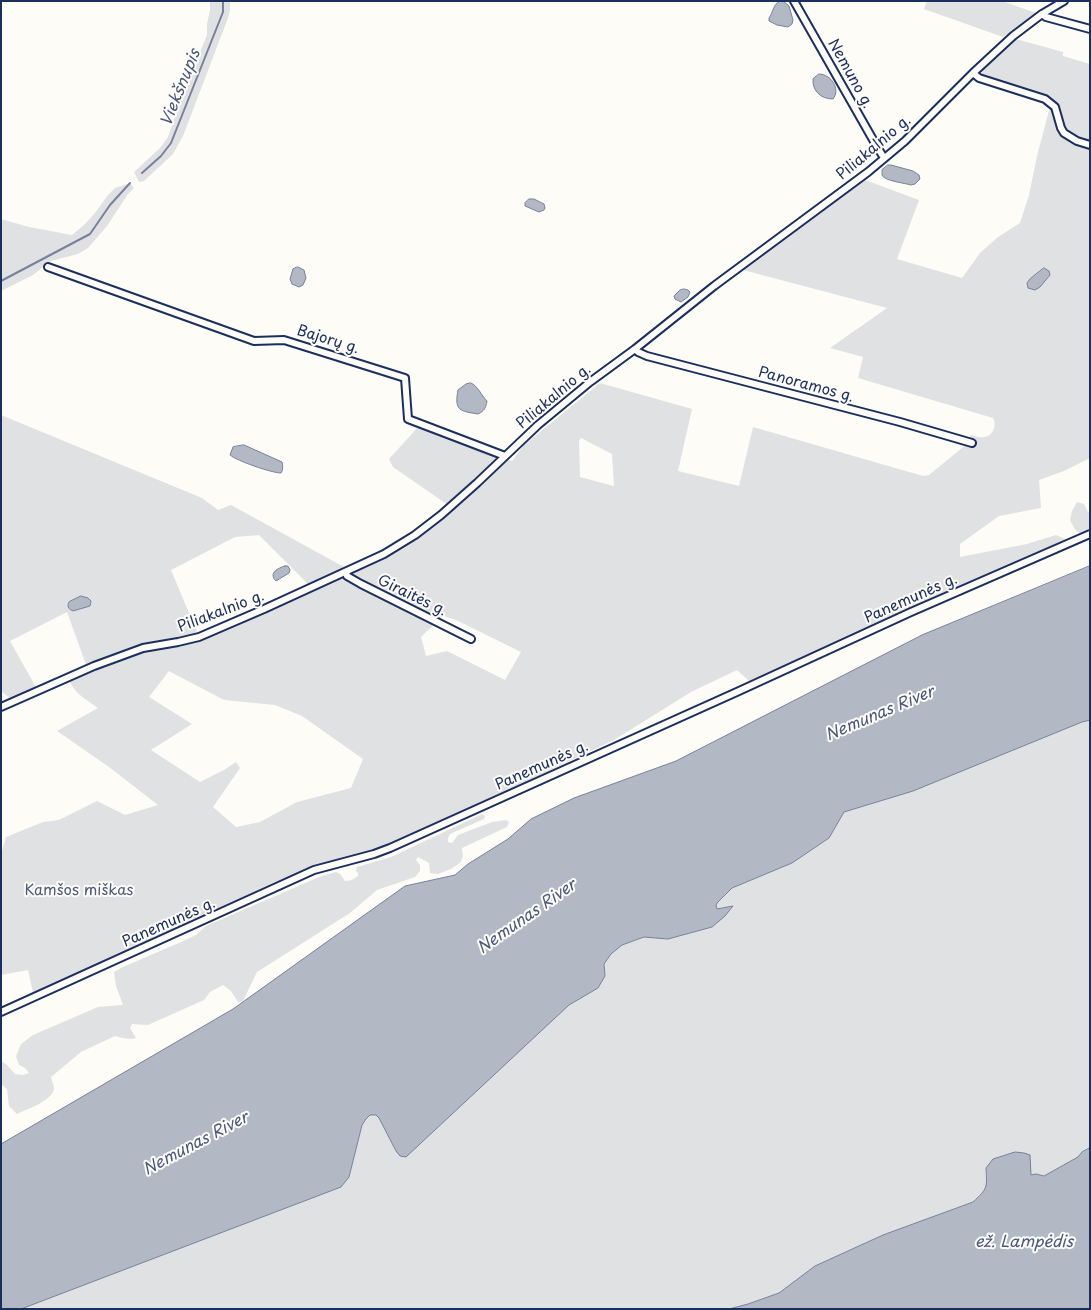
<!DOCTYPE html>
<meta charset="utf-8">
<style>
body{margin:0}
#map{position:relative;width:1091px;height:1310px;overflow:hidden;background:#fdfcf7;font-family:"Playpen Sans",sans-serif}
canvas{display:block}
.frame{position:absolute;inset:0;border:2px solid #1b2f5e;pointer-events:none}
</style>
<div id="map">
<canvas width="1091" height="1310"></canvas>
<div class="frame"></div>
</div>
<script>
const ctx = document.querySelector('canvas').getContext('2d');
ctx.lineJoin = 'round';
function fillPath(path, color) { ctx.fillStyle = color; ctx.fill(path, 'evenodd'); }
function trace(path, color, width, dash) { ctx.strokeStyle = color; ctx.lineWidth = width; ctx.lineCap = dash ? 'butt' : 'round'; ctx.setLineDash(dash || []); ctx.stroke(path); }
function label(font, color, halo, rows, align = 'center') {
  ctx.font = font + ' "Playpen Sans",sans-serif'; ctx.lineWidth = 4; ctx.setLineDash([]); ctx.textBaseline = 'middle'; ctx.strokeStyle = halo; ctx.fillStyle = color; for (const [text, x, y, turn = 0] of rows) {
    ctx.save(); ctx.translate(x, y); ctx.rotate((+turn || 0) * Math.PI / 180); ctx.textAlign = isNaN(turn) ? turn : align; if (halo) ctx.strokeText(text, 0, 0); ctx.fillText(text, 0, 0); ctx.restore();
  }
}
fillPath(new Path2D(`
 M210,1H230V10L228,18L183,136L173,154L144,181L139,182L134,172L160,148L168,137L183,93L207,35V24L210,10Z
 M927,1H1002L1036,13L1003,37L924,9Z
 M1016,39L1063,52V56L1090,64V458L1064,471L1039,480L1041,508L999,516L960,544V557L1027,544L1056,535L1069,541L749,681L737,670L691,692L614,740L395,844L279,880L33,993L28,970L1,975V854L6,837L43,822L59,820L97,801L125,815L158,805L109,767L57,731L98,708C87,700 73,693 69,679L88,670L67,612L10,641L37,689L11,699L1,691V415L202,498L218,510L231,505L344,567L373,556L412,534L448,505L393,467L389,459L419,426L512,461L524,445L600,383L692,409L678,471L739,486L753,427L923,476L929,475L968,443L971,435C975,436 980,438 984,437C993,436 997,426 993,418L858,378L863,357L830,348L887,308L743,270L865,180L919,200L897,259L962,278L980,253L998,237L1020,223L1029,195L1037,156L1051,103V99L1048,95L985,76L982,74L983,70ZM581,438L612,454L614,486L580,477L579,441ZM259,535L313,589L199,637L171,570L235,537ZM443,616L456,620L521,652L505,680L447,651L426,656L421,637ZM169,671L224,700L275,705L302,716L363,759L351,788L297,802L260,822L236,827L213,807L240,768L236,762L224,770L200,782L151,750L192,724L149,697Z
 M130,183L134,188L128,194L107,226L88,248L78,254L51,261L33,275L1,291V219L29,227L72,235L85,224L95,213L108,195L115,188Z
 M1077,502L1084,504L1088,512L1090,513V531C1078,537 1075,530 1070,520L1072,511Z
 M1090,720V1148L1082,1152L1078,1157L1044,1176L1036,1174L1033,1176L1030,1174V1155L1024,1153L1015,1152L983,1192L973,1202L883,1235L815,1266L779,1293L748,1304L729,1309H21L340,1187L349,1177L362,1125L366,1119L370,1115H376L379,1118L396,1151L569,1005L598,988L605,976L604,964L611,954L622,945L645,937L668,939L712,927L732,907L717,909L716,905L732,888L792,863L829,838L844,812L913,791L1082,722Z
 M482,814L485,816L484,819L450,834L448,838V842L452,843L458,835L492,822L506,820L509,822L507,827L462,848L463,856L461,862L451,869L438,874L430,873L429,863L418,857L416,860L420,865V871L415,877L377,890L350,913L257,972L243,1001L238,1002L231,991L223,985L210,992L204,1000L148,1025L132,1024L130,1028L136,1038C129,1040 122,1038 115,1036L81,1052L51,1077C52,1081 54,1086 54,1089C52,1101 27,1109 17,1114L9,1106L7,1089L1,1084V1061L7,1065L15,1074L23,1075L29,1073L25,1068L19,1065L16,1056L21,1044L33,1035L98,1007L123,1005L116,986L114,972L123,967L181,942L196,935L206,926L319,877L336,872L340,874L345,881L352,880L358,876V873L356,871L357,867L391,857Z`), '#e0e1e3');
const water = new Path2D(`
 M780,1H783L789,6L793,20L792,24L788,27L777,25L769,21V18C773,13 773,4 780,1Z
 M819,74C831,74 841,89 833,99C821,99 812,91 813,79Z
 M888,165H891L913,171L919,175L920,179L915,184L911,185C905,183 884,181 882,175C882,173 882,172 882,170Z
 M529,199H534L544,204L545,208L544,210L539,212L525,206V203Z
 M298,267L304,270L306,278L303,285L299,287L292,284L290,279L293,269Z
 M1044,268L1049,271L1050,275L1040,287L1035,290L1028,288L1027,283L1030,279Z
 M684,289L688,290L690,292L688,297L681,302L675,299L674,296L680,290Z
 M471,383C478,386 481,395 487,401C486,408 484,411 478,414C460,411 454,411 458,390L466,384Z
 M244,445L282,462C283,465 283,471 281,473C272,473 237,461 230,455L233,447Z
 M285,566H288L290,570L289,573L276,581C268,573 278,568 285,566Z
 M1090,566V720L1082,722L913,791L844,812L829,838L792,863L732,888L718,902L716,905L717,909L733,906L725,916L712,927L668,939L644,937L622,945L611,954L604,964L605,976L598,988L569,1005L406,1157L400,1156L396,1151L379,1118L376,1115H370L366,1119L362,1125L349,1177L341,1187L21,1309H1V1144L233,1009L405,886L455,875L468,864L508,839L531,819L574,798L676,761L922,635Z
 M81,596L88,598L91,601L90,606L73,611C68,609 67,606 69,602Z
 M1090,1148V1309H729L748,1304L779,1293L815,1266L883,1235L973,1202C988,1188 987,1188 986,1168L993,1159L1015,1152L1024,1153L1030,1155L1031,1175L1036,1174L1044,1176L1078,1157L1082,1152Z`);
fillPath(water, '#b3b8c5');
trace(water, '#76819c', 1);
trace(new Path2D(`
 M142,173L161,156L171,143L223,12V1
 M1,281L90,234L110,205L130,183`), '#76819c', 2);
const minor = new Path2D(`
 M794,1L876,145L884,158
 M1042,14L1046,17L1090,29
 M973,73L979,78L1045,99L1055,107L1061,128L1064,133L1077,141L1090,145
 M48,267L254,341L284,340L405,378L408,419L505,456
 M635,349L638,352L647,356L900,422L972,443
 M346,572L347,576L361,584L471,639
 M1,707L94,666L143,648L178,642L199,637L264,609L384,554L415,535L441,515L477,483L538,425L590,382L635,349L714,286L868,172L905,141L973,73L1013,36L1042,14L1064,1
 M1,1012L314,870L374,854L390,848L739,691L911,612L1090,534`);
trace(minor, '#1b2f5e', 10);
trace(minor, '#fdfcf7', 6);
label('15px', '#1b2f5e', '#fdfcf7', [
 ["Nemuno g.",850,74,61],
 ["Piliakalnio g.",874,148,-40],
 ["Bajorų g.",328,340,17],
 ["Panoramos g.",806,385,15],
 ["Piliakalnio g.",554,397,-40],
 ["Giraitės g.",412,596,26],
 ["Panemunės g.",911,599,-24],
 ["Piliakalnio g.",221,612,-21],
 ["Panemunės g.",542,766,-24],
 ["Panemunės g.",169,923,-24]
]);
label('15px', '#4c5c7f', '#fdfcf7', [
 ["Kamšos miškas",79,891]
]);
label('italic 16px', '#49587d', '#fdfcf7', [
 ["Viekšnupis",181,88,-68],
 ["Nemunas River",880,714,-23],
 ["Nemunas River",527,917,-35],
 ["Nemunas River",196,1144,-28],
 ["ež. Lampėdis",1024,1243]
]);
</script>
